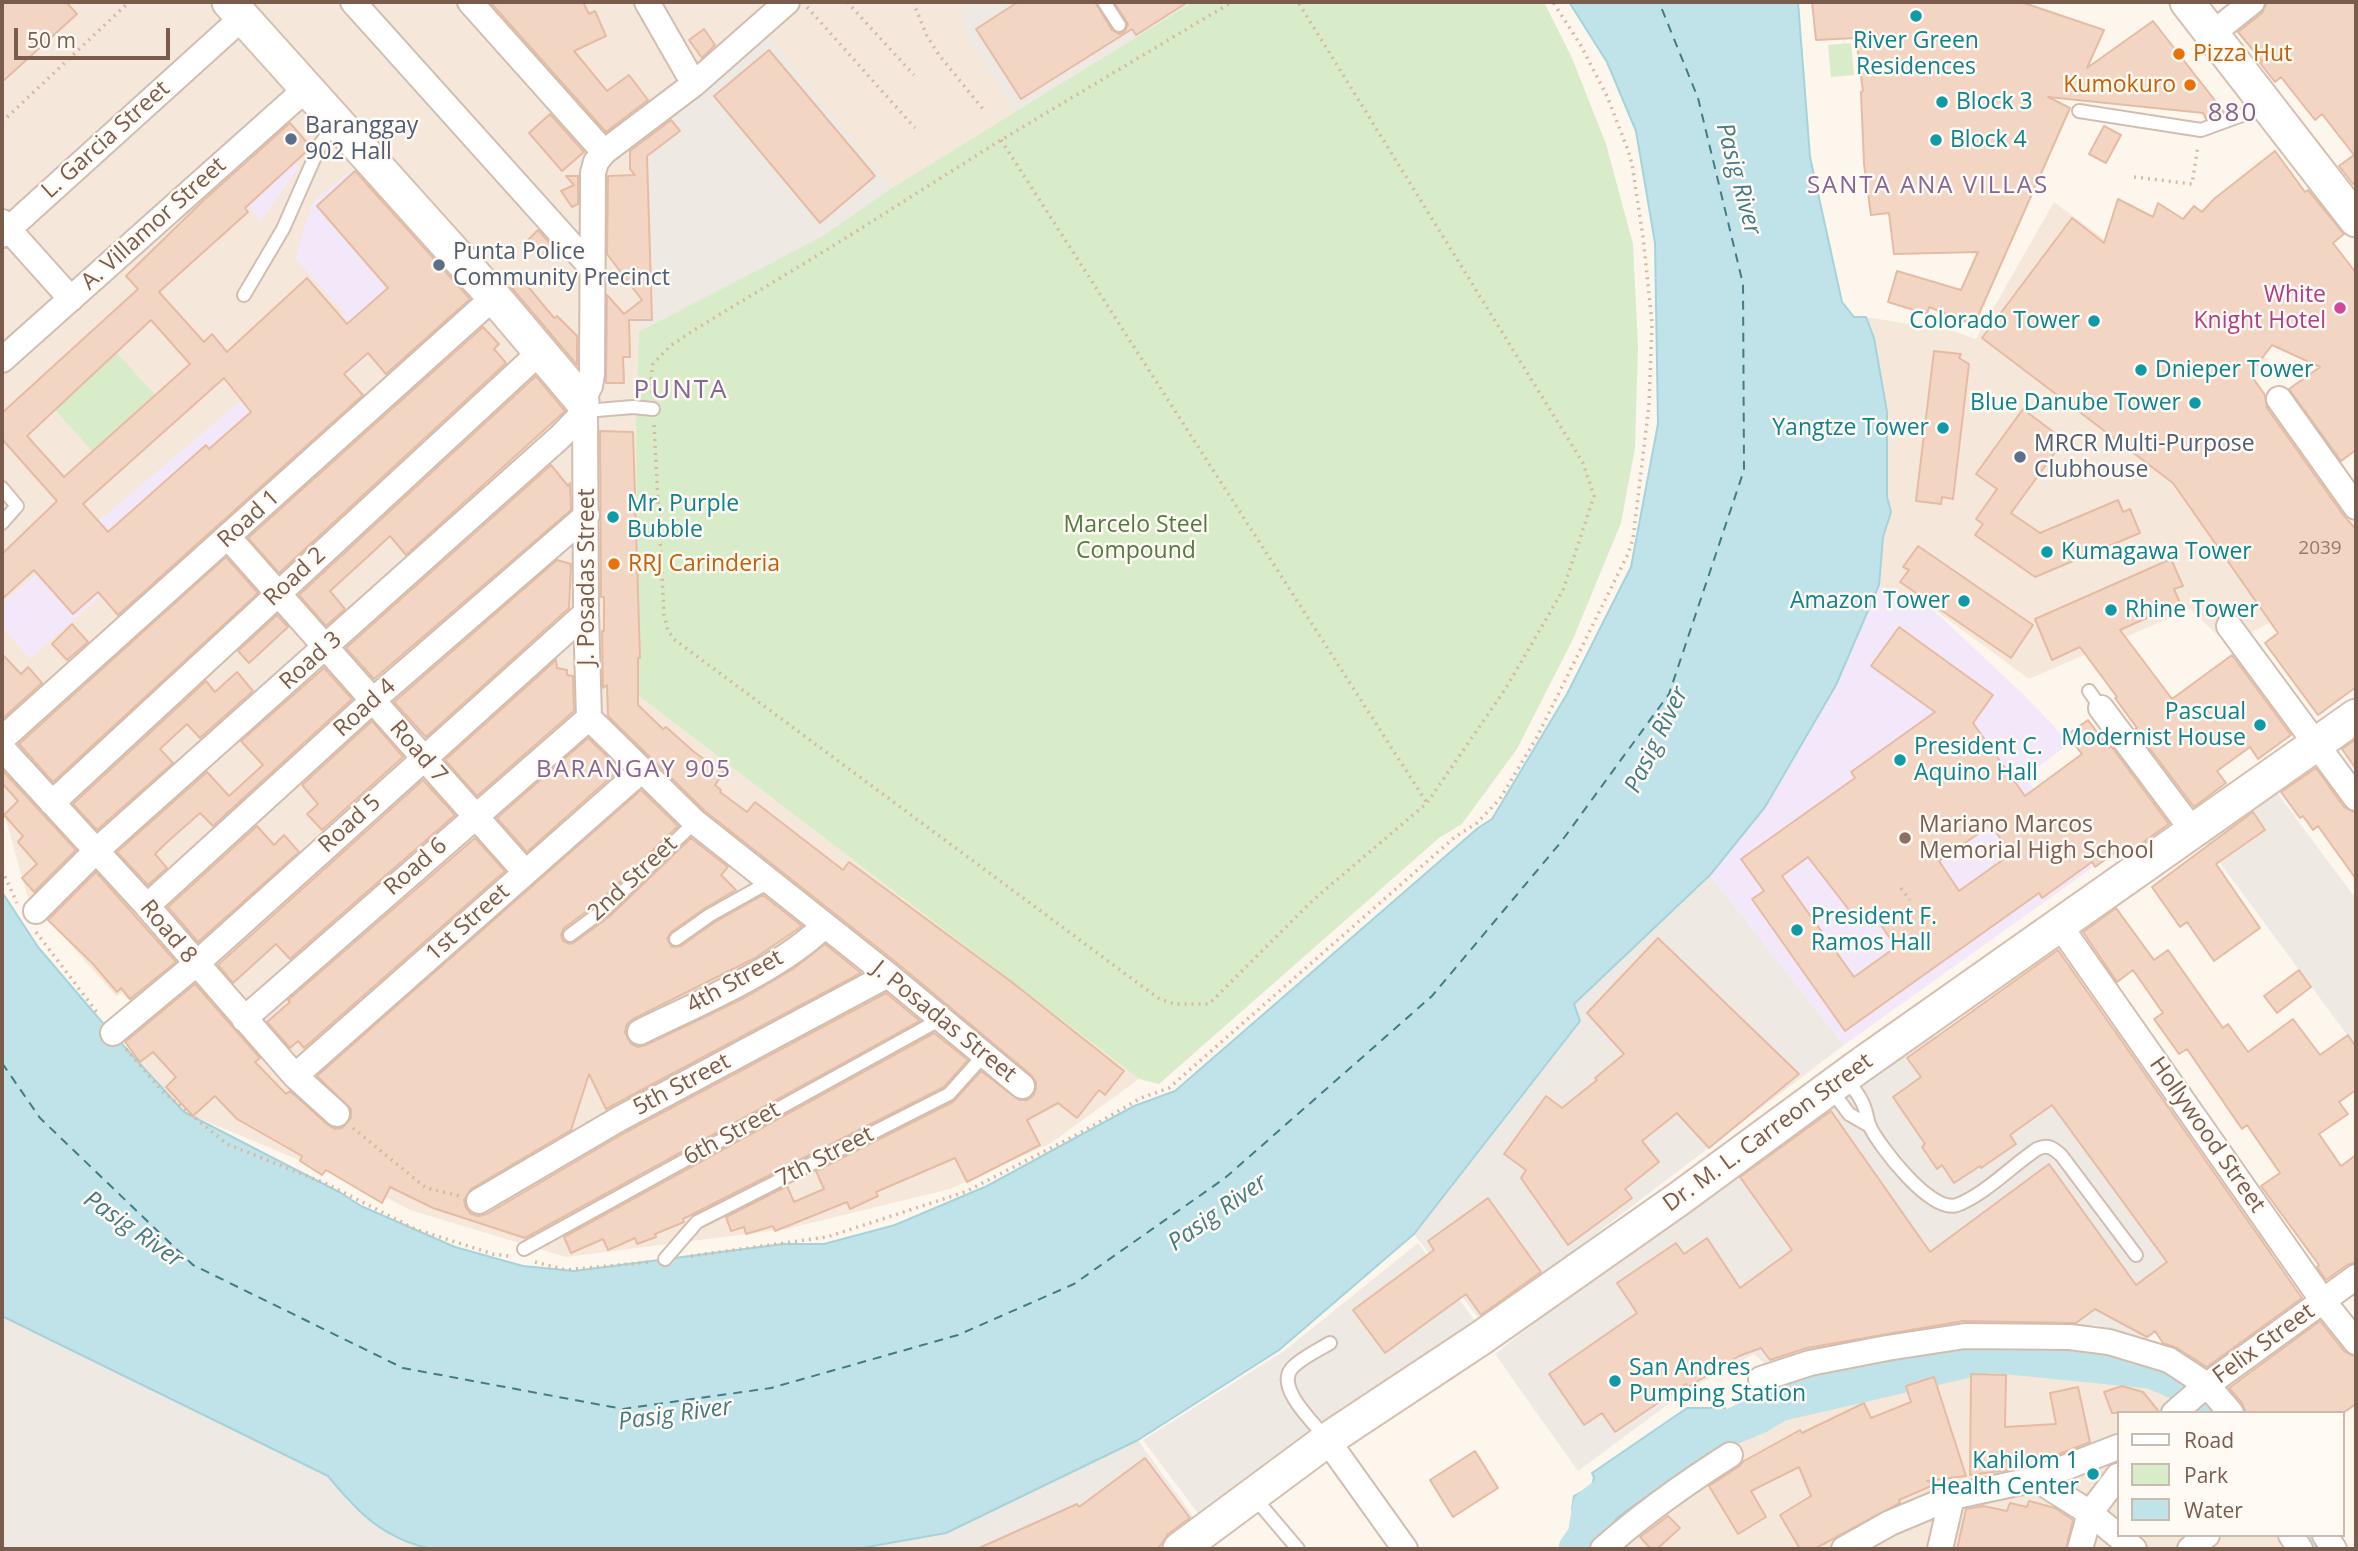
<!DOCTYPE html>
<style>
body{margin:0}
#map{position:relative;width:2358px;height:1551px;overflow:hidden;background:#fdf6ec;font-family:"Open Sans",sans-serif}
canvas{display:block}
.frame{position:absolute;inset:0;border:4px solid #7a5c4d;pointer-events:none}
.legend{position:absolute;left:2117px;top:1411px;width:228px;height:126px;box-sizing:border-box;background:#fffaf3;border:2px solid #cabbb1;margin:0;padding:9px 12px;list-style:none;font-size:21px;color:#7a5c4d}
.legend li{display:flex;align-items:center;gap:14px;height:35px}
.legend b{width:35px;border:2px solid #cabbb1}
.scale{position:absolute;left:14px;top:28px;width:156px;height:32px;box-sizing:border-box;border:4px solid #7a5c4d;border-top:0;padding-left:9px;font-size:21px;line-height:24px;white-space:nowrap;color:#7a5c4d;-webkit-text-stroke:5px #fffaf3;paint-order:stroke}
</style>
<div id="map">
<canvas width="2358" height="1551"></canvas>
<div class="frame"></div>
<ul class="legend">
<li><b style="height:9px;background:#fff"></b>Road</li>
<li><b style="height:19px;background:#d8ecc9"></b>Park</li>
<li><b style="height:19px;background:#bfe3e8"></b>Water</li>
</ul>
<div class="scale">50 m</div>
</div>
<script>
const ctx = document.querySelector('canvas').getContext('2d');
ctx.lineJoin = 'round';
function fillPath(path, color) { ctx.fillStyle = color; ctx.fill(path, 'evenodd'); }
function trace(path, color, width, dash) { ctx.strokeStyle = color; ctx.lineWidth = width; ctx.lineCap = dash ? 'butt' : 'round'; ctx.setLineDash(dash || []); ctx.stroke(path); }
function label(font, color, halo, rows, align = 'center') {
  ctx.font = font + ' "Open Sans",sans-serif'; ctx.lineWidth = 5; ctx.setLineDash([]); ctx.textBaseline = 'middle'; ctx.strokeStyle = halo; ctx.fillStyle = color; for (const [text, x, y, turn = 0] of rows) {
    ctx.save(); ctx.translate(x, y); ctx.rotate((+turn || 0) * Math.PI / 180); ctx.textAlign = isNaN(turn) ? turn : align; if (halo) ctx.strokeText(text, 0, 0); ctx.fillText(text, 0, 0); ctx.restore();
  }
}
fillPath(new Path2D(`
 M2,2H964L961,25L1014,113L892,188L639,696L1139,1079L1051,1143L950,1189L786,1229L566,1257L410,1210L373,1191L184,1112L118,1036L141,1014L122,993L116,996L27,895L2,806Z
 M2054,202L2267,359L2215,450L2312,600L2228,645L2190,609L2029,679L1927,604L1879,585L1883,537L1891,512L1887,497V412L1874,338L1866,317L1953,331L1976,339Z
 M1985,1361L2176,1387L2199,1413H2118V1535H2287L2295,1549H1596L1709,1455L1811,1407Z`), '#f5e8da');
fillPath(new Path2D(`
 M964,2H1193L1014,113L961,25Z
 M764,31L892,188L824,236L639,332L637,166L681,130L666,112Z
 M2275,790L2356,899V1047L2206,844Z
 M1710,875L1844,1045L1481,1321L1414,1234L1580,1021L1573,1005Z
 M2115,1029L2277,1248L2146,1340L2097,1325L1986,1329L1771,1369L1754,1354L1686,1391L1578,1471L1495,1354L1603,1269L1934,1034L1993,1115Z
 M1418,1243L1475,1321L1200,1516L1143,1440L1284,1351Z
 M2,1316L328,1476L349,1503L391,1536L432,1549H2Z
 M1138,1440L1197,1522L1160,1549H856L946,1533Z`), '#efe9e4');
fillPath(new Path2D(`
 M271,135L299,167L261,221L223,179Z
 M355,167L431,247L417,261L442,290L30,659L2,627V603L344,313L295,258L313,202Z
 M1879,585L1927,604L2024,695L2070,743L2025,777L2092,868L1844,1045L1710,875L1765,807L1836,685Z`), '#f3e8fa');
fillPath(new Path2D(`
 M1193,2H1544L1572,58L1606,144L1633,244L1638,347L1635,448L1621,523L1573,639L1517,749L1462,824L1439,838L1159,1084L1139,1079L639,696L636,423L639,332L823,236L892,188Z
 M1851,43L1854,75L1831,77L1828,45Z
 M117,353L155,395L93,452L55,410Z`), '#d8ecc9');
const water = new Path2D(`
 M1569,2H1798L1810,157L1842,302L1854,317H1866L1874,338L1887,412V497L1891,512L1883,537L1879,585L1836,685L1765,807L1710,875L1574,1004L1580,1021L1414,1234L1279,1350L1138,1440L946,1533L856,1549H432C384,1539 358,1513 328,1476L2,1316V892L38,947L101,1021L184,1112L341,1193L361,1206L455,1247L523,1266L574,1271L783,1244H824L895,1225L987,1186L1134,1106L1175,1091L1478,828L1492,819L1567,694L1631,567L1658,424L1655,243L1636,131L1607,62Z
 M1687,1408H1725L1736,1442H1728L1698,1460L1618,1517L1596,1543L1578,1530L1581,1522L1572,1510L1574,1496L1592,1486L1594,1477L1592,1473Z`);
fillPath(water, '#bfe3e8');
trace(water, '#a5d3da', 2);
trace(new Path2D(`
 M1685,1446L1757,1416L1779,1403L1990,1354L2151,1370L2191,1387L2213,1413
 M2309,1535L2318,1549
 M1577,1549L1586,1536L1591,1507L1606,1495`), '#bfe3e8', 37);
trace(new Path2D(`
 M2,1063L40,1118L193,1265L403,1368L623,1409L771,1388L958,1335L1074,1284L1225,1178L1432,996L1561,842L1669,694L1744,470L1743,284L1698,98L1659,2`), '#437c86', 2, [9, 7]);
const building = new Path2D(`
 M2,2H66L77,14L2,82Z
 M490,2H583L589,14L595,11L606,36L574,51L607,91L629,75L648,100L606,132Z
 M1018,2H1095L1112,30L1119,34L1124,32L1128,24L1114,2H1188L1136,35L1132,29L1021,99L976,29Z
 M1812,2H2021L2104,30L2087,68L2153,21L2224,112L2206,119L2203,113L2048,97L2070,108L1974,325L1929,307L1927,314L1888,302L1897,271L1961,290L1978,252L1894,254L1889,213L1871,215L1864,164L1861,92L1863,91L1856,38L1816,40Z
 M2267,2H2356V181L2353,184L2339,166L2354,155L2322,114L2315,120L2281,77L2275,82L2260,63L2262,61L2238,32L2262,13Z
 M704,29L715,45L702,58L689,40Z
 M769,50L875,176L820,223L714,96Z
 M550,114L584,152L562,171L529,133Z
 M671,120L680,131L647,156L652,320H629L630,357H623L624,383H606L607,295L624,314L642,300L607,254L608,176L635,175L630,169V151Z
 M290,123L310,146L309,149L245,208L248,212L159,292L204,342L212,334L227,352L307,278L347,324L388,288L317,206L355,171L470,299L386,374L368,353L344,374L363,395L118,615L98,592L73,614L34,570L2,599V554L57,501L2,439V413L138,289L126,276L204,200ZM151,320L190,364L64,477L27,436ZM224,378L251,412L209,449L206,445L108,532L83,504Z
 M2104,126L2121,135L2106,163L2089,154Z
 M2275,151L2305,192L2308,190L2344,234L2333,243L2356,273V450L2341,461L2289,389L2320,367L2272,345L2250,374L2265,395L2267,408L2344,516L2356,529V687L2318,715L2265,643L2278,633L2173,483L1982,338L2072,218L2104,243L2118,199L2153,217L2158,203L2183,219L2194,206L2202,212L2214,199Z
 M566,176H578V204L572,207L561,191L574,185Z
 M538,230L556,250L544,261L527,241Z
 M521,278L554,318L557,316L577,336V365L511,287Z
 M483,327L499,344L494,349L506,363L279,573L248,538Z
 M1934,351L1961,354L1959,358L1969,364L1953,499L1942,497L1941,504L1916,501Z
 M536,376L565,411L406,555L390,536L363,561L330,591L345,609L326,626L299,595Z
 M2023,409L2064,440L2011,513L2040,533L2118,500L2123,512L2130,509L2140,533L2035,577L1975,535L1983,524L1976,519L1997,489L1976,474Z
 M600,431L633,432L640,658H638V705L663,729L666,727L693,751L705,760L706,758L724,772L715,785L721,790L720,792L747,812L755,802L843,870L849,862L1013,983L1124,1071L1105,1095L1099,1090L1077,1118L1058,1103L1027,1120L1040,1145L967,1182L955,1158L876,1192L878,1196L850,1209L847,1202L775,1231L773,1226L746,1234L744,1227L731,1231L726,1217L787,1186L794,1202L824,1189L816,1171L953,1102L981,1071L1019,1100H1027L1033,1096L1036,1089V1082L1031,1075L897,963L705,811L608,716L607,685L603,688L602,631H604V597H601Z
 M551,465L568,486L570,483L571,510L374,679L346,648Z
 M1918,546L2033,625L2011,658L1900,582L1909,570L1903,567Z
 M226,557L258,593L53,782L19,744Z
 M2171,559L2183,586L2174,589L2180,603L2120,630L2172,699L2232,655L2291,735L2258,759L2250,747L2217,771L2226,783L2194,807L2135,729L2137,728L2115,698L2117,697L2080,647L2052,660L2035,619Z
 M557,560L571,564L569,608L426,737L394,702Z
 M277,615L288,627L249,663L238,651Z
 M72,624L88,642L67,660L52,644Z
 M1899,627L1993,695L1973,723L2025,796L2082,754L2067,735L2088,720L2109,748L2111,746L2169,824L2132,850L2127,844L2095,867L2092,862L2042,898L2039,893L1845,1031L1752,899L1764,891L1741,859L1855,778L1851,772L1935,712L1871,666ZM1991,825L2011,854L1959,891L1939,861ZM1808,857L1856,919L1870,909L1896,947L1854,977L1782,876Z
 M2,654L21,674L28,667L42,683L2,719Z
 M556,660L557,668L567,670V675L573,676L574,711L477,796L445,760Z
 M324,668L352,699L213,826L200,813L165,844L155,854L167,868L148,885L117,852L207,772L229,796L263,765L241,741Z
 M237,672L253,691L200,738L187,724L160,749L173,763L97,830L73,804L206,681L215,692Z
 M372,721L403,757L322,830L307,814L318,804L302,785Z
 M588,738L620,769L527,852L497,818Z
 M2356,739V769L2342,749Z
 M2316,768L2344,807L2356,813V879L2318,826L2313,830L2303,816L2300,818L2281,792Z
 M2,770L76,850L34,892L22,878L37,864L18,842L23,836L4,815L18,801L2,783Z
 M423,780L455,815L290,959L276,944L233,983L218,965Z
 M641,790L678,826L599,902L564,928L561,935L563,941L570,944L575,942L610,916L691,838L728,867L721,875L736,890L705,908L671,932L667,939L672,947L681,946L715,922L763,895L802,926L755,958L633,1019L627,1024L625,1032L631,1044L638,1047L646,1045L744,998L793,969L825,944L861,973L606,1109L589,1074L571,1130L471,1189L464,1200L466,1208L471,1214L478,1216L487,1214L626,1132L886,993L920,1021L525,1238L433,1208L390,1187L382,1203L326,1170L322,1175L300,1161L302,1156L237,1119L215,1096L193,1116L166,1087L176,1077L153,1052L140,1062L125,1042L195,984L260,1058L255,1062L286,1094L290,1091L328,1125L335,1129L342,1128L351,1118V1109L317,1076Z
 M2253,812L2265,830L2216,864L2260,928L2214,961L2187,922L2180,927L2152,887Z
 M257,826L274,845L284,835L299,852L198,942L168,907Z
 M475,838L505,871L304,1048L298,1041L290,1048L267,1022L290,1002L288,1000Z
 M96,872L176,962L130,999L121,988L117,992L93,964L48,920Z
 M2116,908L2154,960L2168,950L2223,1028L2228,1024L2248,1052L2293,1019L2320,1055L2348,1035L2356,1047V1090L2339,1102L2348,1114L2319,1134L2341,1166L2356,1155V1262L2347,1265L2326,1280L2317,1267L2319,1265L2261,1186L2280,1173L2247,1125L2242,1129L2187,1049L2179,1054L2154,1019L2163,1013L2133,970L2117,982L2083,932Z
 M1658,938L1799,1074L1709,1148L1677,1113L1642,1141L1659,1162L1625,1189L1632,1198L1568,1245L1521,1178L1526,1170L1504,1154L1546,1096L1562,1108L1597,1080L1595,1078L1624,1054L1587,1013Z
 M2058,950L2302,1298L2207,1367L2177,1348L2163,1343L2155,1331L2147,1337L2095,1309L2076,1323L1963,1321L1807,1348L1770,1360L1761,1348L1739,1356L1688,1387L1686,1384L1615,1432L1602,1413L1584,1425L1549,1374L1637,1313L1617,1283L1676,1243L1684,1254L1707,1238L1740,1288L1792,1250L1740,1177L1831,1111L1930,1252L2049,1164L2136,1285L2167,1262L2052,1105L2010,1135L2016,1144L1981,1168L1980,1166L1954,1183L1942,1165L1937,1169L1922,1147L1925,1144L1893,1097L1921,1077L1907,1058Z
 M2299,970L2311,987L2277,1013L2264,996Z
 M934,1033L968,1060L944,1087L683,1219L684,1222L655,1234L656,1237L637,1244L635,1238L608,1250L603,1239L571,1253L564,1237Z
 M1488,1198L1541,1272L1481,1315L1466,1294L1385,1353L1353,1310L1434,1250L1428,1241Z
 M2320,1321L2344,1351L2356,1357V1404L2343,1413H2246L2242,1403L2229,1388Z
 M1971,1374L2006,1375L2005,1427L2056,1424L2050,1393L2078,1387L2090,1442L2059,1454L2006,1456L2008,1470L1970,1475Z
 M1934,1377L1966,1476L1927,1481L1938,1483L1899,1500L1900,1503L1814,1549H1800L1780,1515L1811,1496L1799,1467L1751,1491L1766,1517L1738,1534L1709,1486L1738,1467L1744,1461L1800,1430L1802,1433L1864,1403L1871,1418L1911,1402L1906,1386Z
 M2122,1386L2143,1392L2160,1413H2112L2104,1392Z
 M1475,1451L1498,1488L1453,1517L1430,1480Z
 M1145,1458L1190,1518L1168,1534L1158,1549H977L1077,1504L1079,1507Z
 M2029,1501L2055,1508L2073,1520L2066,1549H1957L1966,1509L1983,1506L2007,1511L2010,1503L2027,1507Z
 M1668,1516L1680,1528L1657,1549H1651L1640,1537Z`);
fillPath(building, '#f3d5c3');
trace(building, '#e6bba3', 2);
const lane = new Path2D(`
 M1104,2L1119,25
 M2079,111L2201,130L2264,107
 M244,295L283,229L321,143L336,123
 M585,411L633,407L653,409
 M2,488L17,506L2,523
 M2089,691L2101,708
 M570,935L605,909L695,822
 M676,939L710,915L769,882
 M1845,1077C1851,1086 1859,1094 1863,1104C1866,1110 1867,1118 1869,1125C1879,1146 1931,1214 1957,1205C1984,1195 2013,1165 2037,1149C2048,1144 2053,1148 2061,1155L2136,1255
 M1830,1088L1849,1114L1870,1126
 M524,1249L941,1019
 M665,1259L697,1222L949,1094L985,1054
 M1326,1438C1313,1422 1275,1387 1292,1368C1301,1358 1318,1350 1330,1343
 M1253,1496L1298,1549`);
const street = new Path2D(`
 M353,2L592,268
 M470,2L604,152
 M647,2L694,84
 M787,2L694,84L604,152L596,162L593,173L592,374L590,386L582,401L585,411L586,613L589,718L695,822L888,975L1022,1086
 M2212,34L2252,2
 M2,222L71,299
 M2,235L243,17
 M2,360L307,88
 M2279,399L2356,507
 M228,537L525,872
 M2229,626L2356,798
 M2101,708L2193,831
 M2,739L494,297
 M2,748L147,906L295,1076L337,1114
 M52,803L540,352
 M147,906L372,701L587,515
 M36,911L96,851L560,437L585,411
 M2060,926L2323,1301L2356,1342
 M244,1019L589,718
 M640,1032C697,1004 781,969 825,925
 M113,1033L196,964L586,613
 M295,1076L642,770
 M479,1201L619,1119L888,975
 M1761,1379L1810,1363L1887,1348L1965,1336L2070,1337L2109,1342L2169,1360L2207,1385L2231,1413
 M2174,1413L2203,1388L2356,1277
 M1327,1440L1405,1549
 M2036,1479L2090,1513L2134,1549
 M2291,1535L2300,1549
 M2325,1535L2334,1549
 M1603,1549C1642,1514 1686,1483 1730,1455
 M1844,1549L1890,1523L1952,1497L2036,1479L2118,1447
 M1940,1549L1952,1497
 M2080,1549L2090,1513L2118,1476
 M2190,1549L2207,1535`);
const secondary = new Path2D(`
 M229,2L494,297L582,401
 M2187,2L2356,220
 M1180,1549L1327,1440L1481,1338L1680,1198L1858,1067L2356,716`);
trace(lane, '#d1beb0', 16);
trace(street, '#d1beb0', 28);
trace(secondary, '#d6c0b0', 37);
trace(new Path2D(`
 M847,2L914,75
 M913,2L927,36L939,55L983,109
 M807,7L915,128
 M2,122L129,2
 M1001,140L1427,803
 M2134,177L2192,184L2198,146
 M652,393L651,376L653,364L670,346L694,330L833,246L1001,140L1232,2
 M654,425L664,614L668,631L675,640L1158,998L1174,1004H1209L1312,901L1427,803L1506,688L1563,590L1594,496L1583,463L1298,2
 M2,870L17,903
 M1901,888L1910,900
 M36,932L99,1015
 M126,1049L162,1091L227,1144L327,1184L415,1229L493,1254L509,1256
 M353,1128L426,1188L460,1196
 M691,1256L827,1237L965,1192L1080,1133L1141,1098L1169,1088L1455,837L1477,823L1500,799L1537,737L1628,554L1633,539L1649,405L1652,323L1643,237L1632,164L1628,150L1607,96L1580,44L1553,2
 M535,1262L566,1270L649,1262`), '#d9b8a5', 3.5, [2, 5]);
trace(lane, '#fff', 12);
trace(street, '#fff', 24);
trace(secondary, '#fff', 33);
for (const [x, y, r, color] of [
 [1916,16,7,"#0f9aa8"],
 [2179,54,7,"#e8710a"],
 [2190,85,7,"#e8710a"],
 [1942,102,7,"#0f9aa8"],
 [291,139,7,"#5c6f8a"],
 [1936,140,7,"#0f9aa8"],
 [439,265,7,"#5c6f8a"],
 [2340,308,7,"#d1479c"],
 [2094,321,7,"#0f9aa8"],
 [2141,370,7,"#0f9aa8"],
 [2195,403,7,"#0f9aa8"],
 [1943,428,7,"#0f9aa8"],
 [2020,457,7,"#5c6f8a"],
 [613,517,7,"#0f9aa8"],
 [2047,552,7,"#0f9aa8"],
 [614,564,7,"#e8710a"],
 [1964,601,7,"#0f9aa8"],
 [2111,610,7,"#0f9aa8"],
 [2260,725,7,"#0f9aa8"],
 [1900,760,7,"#0f9aa8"],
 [1905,838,7,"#8d6e63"],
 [1797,930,7,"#0f9aa8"],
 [1615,1381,7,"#0f9aa8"],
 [2093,1474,7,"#0f9aa8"]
]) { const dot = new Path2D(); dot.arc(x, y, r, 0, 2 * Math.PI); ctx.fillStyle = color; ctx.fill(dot); trace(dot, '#fffaf3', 2.5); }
label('19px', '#987a6a', null, [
 ["2039",2320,549]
]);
label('23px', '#0d838f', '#fffaf3', [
 ["River Green",1916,41,"center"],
 ["Residences",1916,67,"center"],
 ["Block 3",1956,102],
 ["Block 4",1950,140],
 ["Colorado Tower",2080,321,"right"],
 ["Dnieper Tower",2155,370],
 ["Blue Danube Tower",2181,403,"right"],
 ["Yangtze Tower",1929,428,"right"],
 ["Mr. Purple",627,504],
 ["Bubble",627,530],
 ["Kumagawa Tower",2061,552],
 ["Amazon Tower",1950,601,"right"],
 ["Rhine Tower",2125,610],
 ["Pascual",2246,712,"right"],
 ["Modernist House",2246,738,"right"],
 ["President C.",1914,747],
 ["Aquino Hall",1914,773],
 ["President F.",1811,917],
 ["Ramos Hall",1811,943],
 ["San Andres",1629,1368],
 ["Pumping Station",1629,1394],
 ["Kahilom 1",2079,1461,"right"],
 ["Health Center",2079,1487,"right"]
], 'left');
label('23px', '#c56008', '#fffaf3', [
 ["Pizza Hut",2193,54],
 ["Kumokuro",2176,85,"right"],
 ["RRJ Carinderia",628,564]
], 'left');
label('23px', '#4e5e75', '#fffaf3', [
 ["Baranggay",305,126],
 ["902 Hall",305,152],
 ["Punta Police",453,252],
 ["Community Precinct",453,278],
 ["MRCR Multi-Purpose",2034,444],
 ["Clubhouse",2034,470]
], 'left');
label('23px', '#7a5c4d', '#fffaf3', [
 ["L. Garcia Street",106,140,-42],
 ["A. Villamor Street",154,224,-42],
 ["Road 1",249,519,-42],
 ["Road 2",295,577,-43],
 ["J. Posadas Street",587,577,-90],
 ["Road 3",311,661,-42],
 ["Road 4",365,708,-42],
 ["Road 7",418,752,49],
 ["Road 5",350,824,-42],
 ["Road 6",416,867,-41],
 ["2nd Street",633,879,-43],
 ["1st Street",468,923,-42],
 ["Road 8",168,932,50],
 ["4th Street",735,982,-29],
 ["J. Posadas Street",944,1022,39],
 ["5th Street",682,1085,-28],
 ["Dr. M. L. Carreon Street",1768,1133,-36],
 ["6th Street",732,1134,-29],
 ["Hollywood Street",2207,1135,55],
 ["7th Street",825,1157,-27],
 ["Felix Street",2264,1344,-36]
]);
label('23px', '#b23c85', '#fffaf3', [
 ["White",2326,295],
 ["Knight Hotel",2326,321]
], 'right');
label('23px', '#537a41', '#fffaf3', [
 ["Marcelo Steel",1136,525],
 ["Compound",1136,551]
]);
label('23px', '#785e54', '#fffaf3', [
 ["Mariano Marcos",1919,825],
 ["Memorial High School",1919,851]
], 'left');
label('italic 24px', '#437c86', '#fffaf3', [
 ["Pasig River",1738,179,75],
 ["Pasig River",1657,740,-64],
 ["Pasig River",1218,1213,-35],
 ["Pasig River",133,1230,35],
 ["Pasig River",675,1415,-8]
]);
ctx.letterSpacing = '2px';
label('24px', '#846695', '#fffaf3', [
 ["SANTA ANA VILLAS",1928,186],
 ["BARANGAY 905",634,770]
]);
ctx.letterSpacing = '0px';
ctx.letterSpacing = '2px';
label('26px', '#846695', '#fffaf3', [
 ["880",2233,114],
 ["PUNTA",681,391]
]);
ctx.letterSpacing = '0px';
</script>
